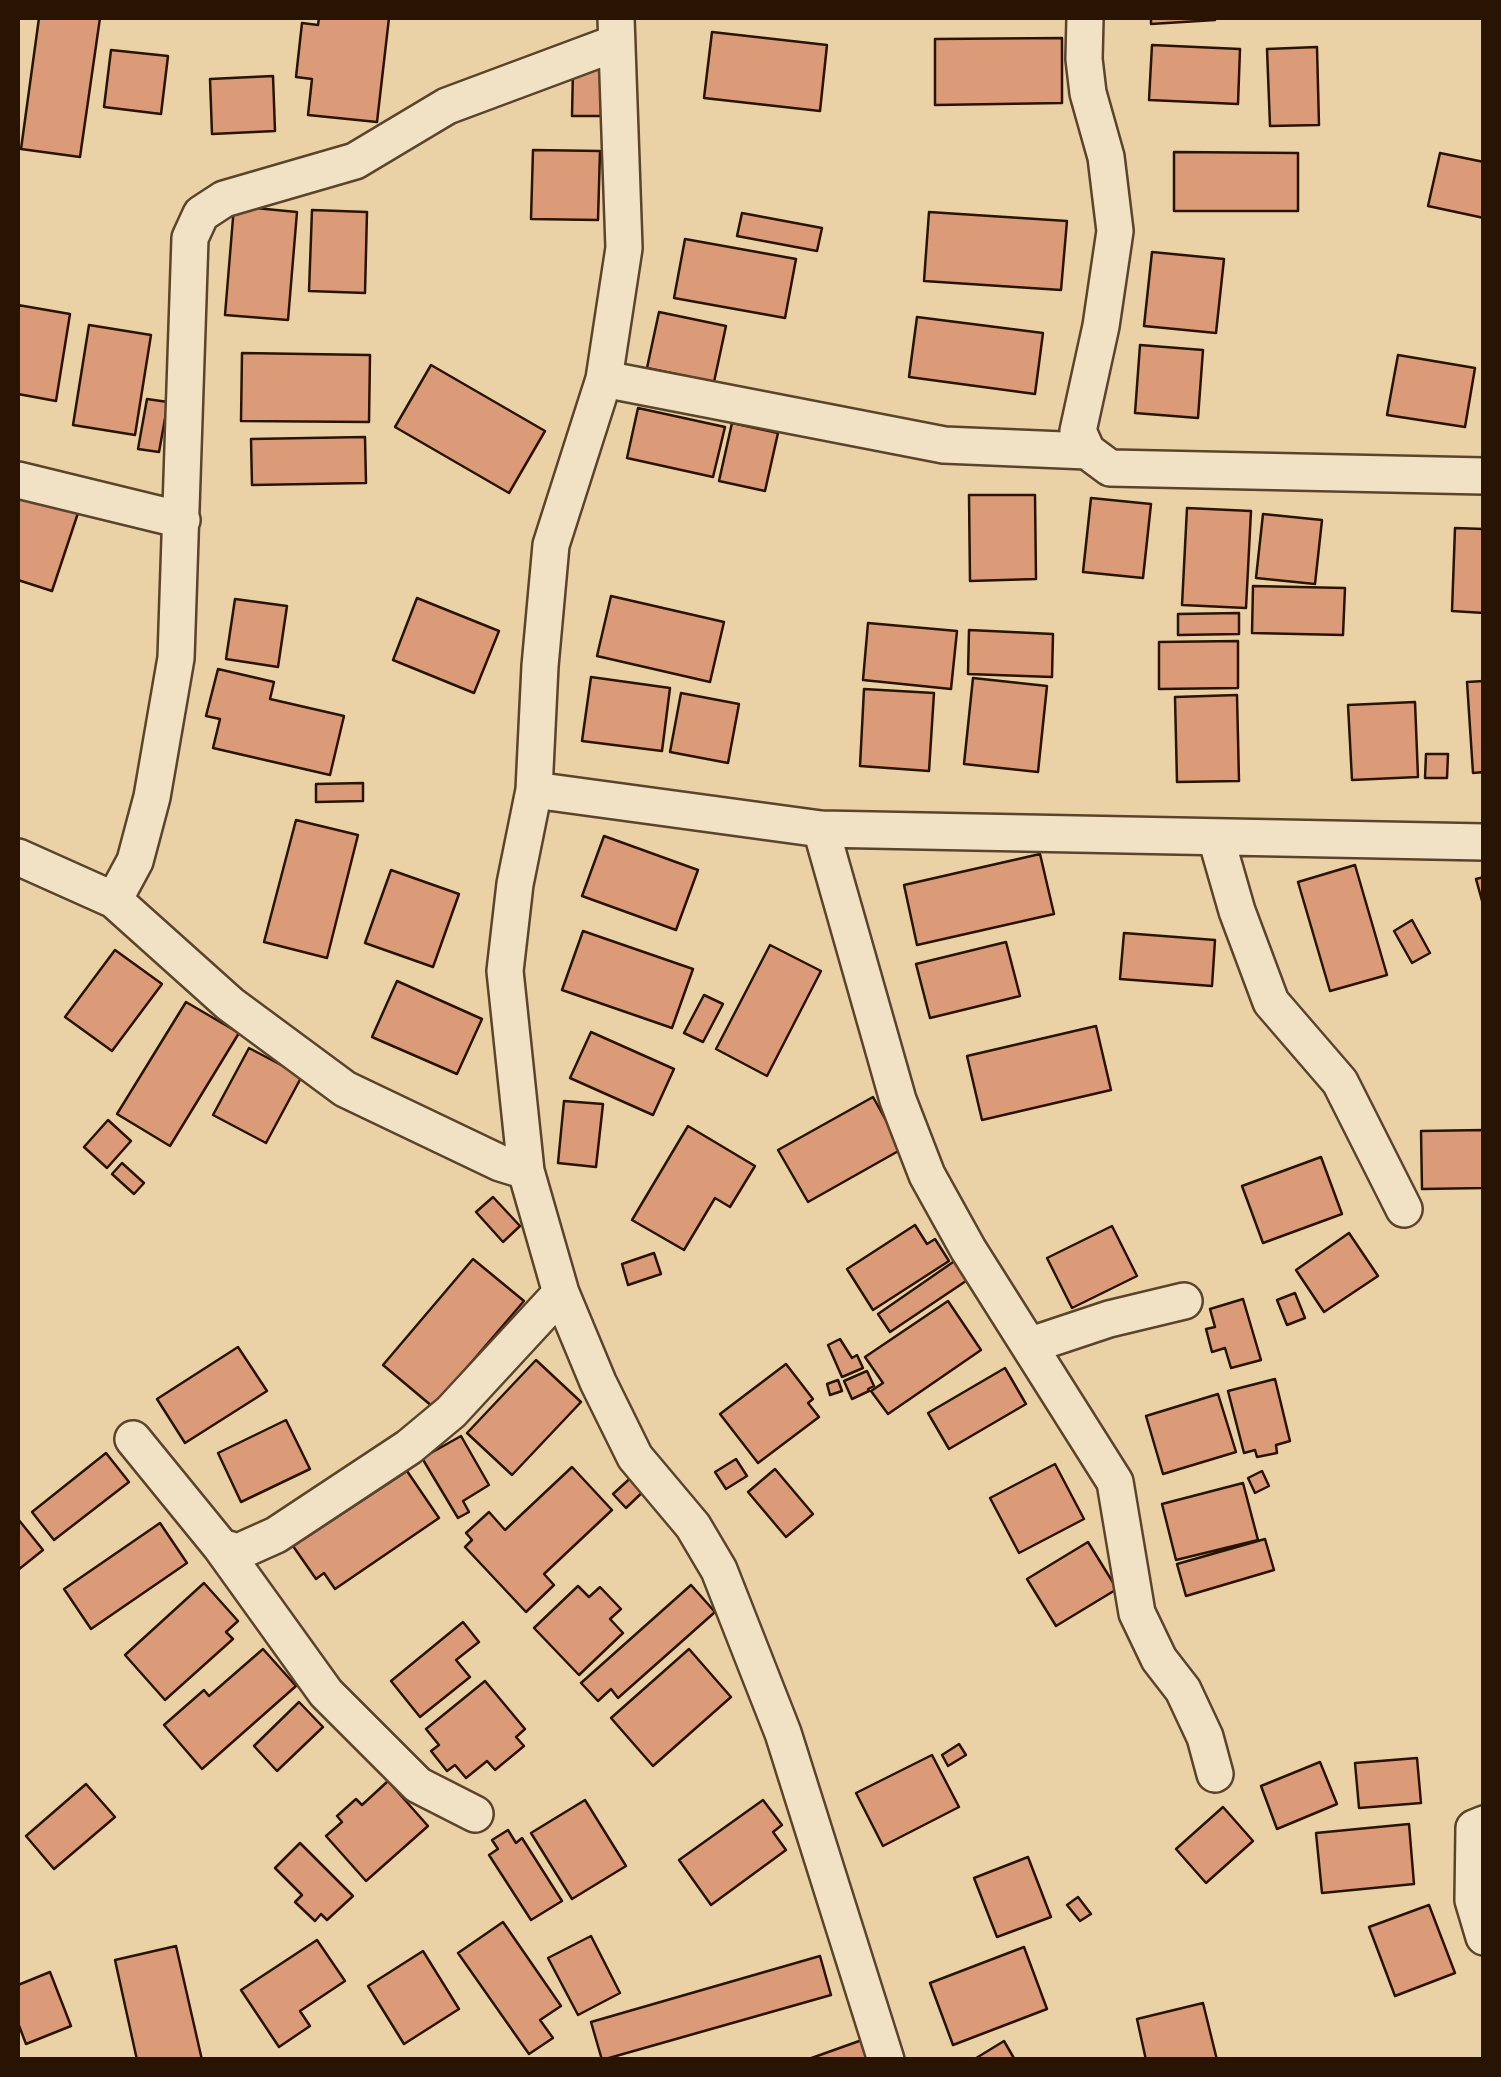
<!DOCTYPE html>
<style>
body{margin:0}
#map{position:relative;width:1501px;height:2077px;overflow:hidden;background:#ebd2a6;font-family:Alegreya,serif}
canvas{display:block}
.frame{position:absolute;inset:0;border:20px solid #291403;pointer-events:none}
</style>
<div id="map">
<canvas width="1501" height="2077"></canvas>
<div class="frame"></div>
</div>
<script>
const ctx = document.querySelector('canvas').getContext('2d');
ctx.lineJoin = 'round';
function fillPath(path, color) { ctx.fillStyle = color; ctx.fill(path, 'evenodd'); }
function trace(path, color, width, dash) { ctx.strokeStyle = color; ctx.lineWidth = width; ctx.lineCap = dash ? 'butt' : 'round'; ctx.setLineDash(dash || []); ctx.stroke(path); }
const building = new Path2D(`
 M39,18H100L80,157L21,149Z
 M319,18H389L377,122L308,115L312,79L296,77L302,23L318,25Z
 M1151,18H1215V20L1151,24Z
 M712,32L827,45L820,111L704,98Z
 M1062,38V103L935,105V39Z
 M1152,45L1240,49L1238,104L1149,100Z
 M1317,47L1319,125L1270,126L1267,49Z
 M111,50L168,56L161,114L104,107Z
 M602,68L601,116H572L573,69Z
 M273,76L275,131L212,134L210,79Z
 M533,150L600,151L598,220L531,219Z
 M1174,152L1298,153V211H1174Z
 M1440,153L1484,162V218L1428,206Z
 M234,206L297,212L288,320L225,315Z
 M312,210L367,212L365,293L309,291Z
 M929,212L1067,221L1061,290L924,281Z
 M742,213L822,228L817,251L737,236Z
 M685,239L796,259L785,318L674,298Z
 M1152,252L1224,259L1216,333L1144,326Z
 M18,305L70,314L56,401L18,394Z
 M659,312L726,326L714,382L647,368Z
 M917,317L1043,333L1035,394L909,377Z
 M89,325L151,335L135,435L73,425Z
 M1140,345L1203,350L1198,418L1135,413Z
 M242,353L370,355L369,422L241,421Z
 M1398,355L1475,368L1465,427L1387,415Z
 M431,365L545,431L509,493L395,427Z
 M147,399L168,402L159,452L138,449Z
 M638,408L725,427L713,477L627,458Z
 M732,423L778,433L765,491L719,481Z
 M365,437L366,483L252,485L251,439Z
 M18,493L78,513L52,591L18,580Z
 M969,495H1035L1036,579L970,581Z
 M1091,498L1151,504L1143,578L1083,572Z
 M1187,508L1251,511L1246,608L1182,605Z
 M1263,514L1322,520L1315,584L1256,578Z
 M1455,528L1484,529V613L1452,611Z
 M1253,586L1345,588L1343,635L1252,633Z
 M611,596L724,622L710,682L597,656Z
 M417,598L499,631L474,693L393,660Z
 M235,599L287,606L278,667L226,659Z
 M1239,613V634L1178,635V614Z
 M868,623L957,631L951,689L863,680Z
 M969,630L1053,634L1052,677L968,674Z
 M1238,641V688L1159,689V642Z
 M218,669L274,682L270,699L344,716L330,775L213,748L220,719L206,716Z
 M591,677L670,688L662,751L582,741Z
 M973,678L1047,686L1038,772L964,764Z
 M1484,681V772L1473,773L1467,682Z
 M864,689L934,693L929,771L860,766Z
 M681,693L739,704L728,763L670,752Z
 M1237,695L1239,781L1177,782L1175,697Z
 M1415,702L1418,777L1352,780L1348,705Z
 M1426,754H1448L1447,778H1425Z
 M363,783V801L316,802V784Z
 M296,820L358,835L327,958L264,942Z
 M604,836L698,870L676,930L582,896Z
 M1040,854L1054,914L917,945L904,885Z
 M1355,865L1387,975L1330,991L1298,882Z
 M391,870L459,894L433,967L365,943Z
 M1484,877V908L1476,879Z
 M1412,920L1430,953L1412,963L1394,931Z
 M583,931L693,969L672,1028L562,990Z
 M1124,933L1215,940L1212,986L1120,979Z
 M1006,942L1020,996L930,1018L916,964Z
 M770,945L821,971L767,1076L716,1049Z
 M115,950L162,984L112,1051L65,1017Z
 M397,981L482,1019L457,1074L372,1037Z
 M704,995L723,1004L703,1042L684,1033Z
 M186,1002L239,1033L170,1146L117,1114Z
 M1096,1026L1111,1090L982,1120L967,1056Z
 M591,1032L674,1069L653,1115L570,1078Z
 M249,1048L302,1076L266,1143L213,1115Z
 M873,1097L902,1149L808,1202L778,1150Z
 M564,1101L603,1104L596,1167L558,1163Z
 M108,1120L131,1141L107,1168L84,1147Z
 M688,1126L755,1166L730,1207L715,1198L684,1250L632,1220Z
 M1484,1130V1188L1422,1189L1421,1131Z
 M1321,1157L1342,1214L1263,1243L1242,1186Z
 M122,1163L144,1183L134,1194L112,1174Z
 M493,1197L520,1226L503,1242L476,1212Z
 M915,1225L927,1244L935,1239L949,1261L873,1310L847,1269Z
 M1112,1226L1137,1276L1072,1308L1047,1258Z
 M1349,1233L1378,1276L1324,1312L1296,1270Z
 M654,1253L661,1274L628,1285L622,1264Z
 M473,1259L524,1301L433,1407L383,1365Z
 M956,1260L969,1279L890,1332L878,1314Z
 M1295,1293L1305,1318L1287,1325L1277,1300Z
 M1243,1299L1261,1360L1231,1368L1225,1348L1212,1352L1206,1329L1215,1327L1210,1309Z
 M948,1301L981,1350L888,1414L871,1391L883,1383L865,1357Z
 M840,1339L852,1358L857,1355L863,1368L842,1377L828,1345Z
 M238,1347L267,1391L185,1443L157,1399Z
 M536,1360L581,1402L512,1475L467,1433Z
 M786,1364L813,1399L808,1403L819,1417L758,1463L720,1414Z
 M1005,1368L1026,1404L949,1449L928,1413Z
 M867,1371L874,1386L868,1389L869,1391L852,1399L844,1381Z
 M1275,1379L1290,1441L1276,1445L1277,1453L1257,1457L1255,1450L1244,1453L1228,1391Z
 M838,1380L842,1391L830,1395L827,1384Z
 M1218,1394L1236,1452L1163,1474L1146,1416Z
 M286,1420L310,1469L241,1502L218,1453Z
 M461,1436L489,1485L463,1501L469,1512L458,1518L422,1458Z
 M106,1453L129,1482L54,1540L32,1512Z
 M736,1459L747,1476L726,1489L715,1472Z
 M1055,1464L1084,1519L1019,1553L990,1498Z
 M572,1467L612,1510L544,1574L554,1585L526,1612L465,1547L472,1540L466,1533L489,1512L505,1530Z
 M775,1469L813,1514L786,1537L748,1492Z
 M407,1471L439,1518L335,1589L324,1573L316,1579L293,1546Z
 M1262,1471L1269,1486L1255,1493L1248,1478Z
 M637,1472L649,1486L626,1508L613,1494Z
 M1243,1483L1258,1540L1176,1560L1162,1504Z
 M18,1519L43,1550L18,1570Z
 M160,1523L187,1563L91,1629L64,1589Z
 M1265,1539L1274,1570L1186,1596L1177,1564Z
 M1088,1542L1117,1589L1056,1626L1027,1579Z
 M204,1583L238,1621L226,1632L233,1639L165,1700L125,1655Z
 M691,1585L715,1612L618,1698L611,1689L598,1701L581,1683Z
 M578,1586L589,1597L600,1587L621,1609L610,1619L623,1633L579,1675L534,1628Z
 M463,1622L479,1642L456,1660L470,1677L420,1717L391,1681Z
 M263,1649L296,1686L202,1769L164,1725L204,1690L209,1696Z
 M689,1649L731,1697L653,1766L611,1718Z
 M485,1681L525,1729L516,1737L524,1746L495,1770L487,1761L466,1778L455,1765L447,1771L431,1751L439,1745L426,1729Z
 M299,1702L323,1727L277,1771L254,1746Z
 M959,1744L966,1755L948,1766L942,1755Z
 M932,1755L959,1807L883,1846L856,1793Z
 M1417,1758L1421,1803L1359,1808L1355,1763Z
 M1320,1762L1337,1804L1277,1829L1261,1786Z
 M388,1781L428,1826L366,1881L326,1836L342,1822L337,1816L356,1799L362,1805Z
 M86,1784L115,1817L54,1869L26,1836Z
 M585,1800L626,1866L572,1899L531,1833Z
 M763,1800L782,1825L773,1832L786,1850L711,1905L679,1860Z
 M1223,1807L1253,1841L1206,1883L1176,1849Z
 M1409,1824L1414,1884L1322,1893L1316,1833Z
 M508,1830L516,1843L522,1838L562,1901L531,1920L489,1855L498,1849L492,1840Z
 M300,1843L353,1896L327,1920L321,1914L315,1921L295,1902L302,1895L275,1868Z
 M1028,1857L1051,1917L997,1937L974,1878Z
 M1078,1897L1091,1914L1080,1921L1067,1905Z
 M1429,1905L1455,1973L1395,1996L1369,1927Z
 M503,1922L561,2006L540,2020L553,2038L529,2054L458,1953Z
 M591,1936L620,1993L578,2015L548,1958Z
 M317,1940L345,1981L300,2011L310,2026L279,2047L241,1990Z
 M176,1946L202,2060H137L115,1960Z
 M1024,1947L1047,2009L953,2045L930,1983Z
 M423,1951L459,2009L404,2044L368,1986Z
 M820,1956L831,1995L602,2060L591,2022Z
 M50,1972L71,2026L26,2044L18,2023V1985Z
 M1203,2003L1217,2060H1146L1137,2019Z
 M862,2040L869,2060H806Z
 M1004,2041L1015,2060H973Z`);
fillPath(building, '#dc9b78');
trace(building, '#291403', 2.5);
const minor = new Path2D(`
 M616,18L624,248L604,379L551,545L540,666L534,790L515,884L505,971L526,1171L561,1293L598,1382L635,1457L693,1526L719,1570L783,1733L886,2060
 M1085,18L1084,59L1088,93L1106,157L1115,231L1101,326L1078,431L1087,451L1110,468L1484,476
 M604,379L944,445L1087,451
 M18,480L182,520
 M534,790L821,829L1484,842
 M821,829L898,1100L927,1175L968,1249L1115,1482L1137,1613L1159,1659L1183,1690L1205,1737L1215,1774
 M1216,838L1237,911L1271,1002L1340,1082L1404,1209
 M18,857L114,900L230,1004L345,1089L500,1163L526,1171
 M114,900L135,861L152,797L176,658L190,238L201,214L224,199L355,161L447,106L616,43
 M1031,1345L1109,1319L1184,1301
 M133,1439L221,1547L326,1693L418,1785L475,1814
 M221,1547L238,1552L276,1535L409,1447L451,1412L561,1293
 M1484,1824L1474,1828L1473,1900L1484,1937`);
trace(minor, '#5a442c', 40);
trace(minor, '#f2e2c5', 35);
</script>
